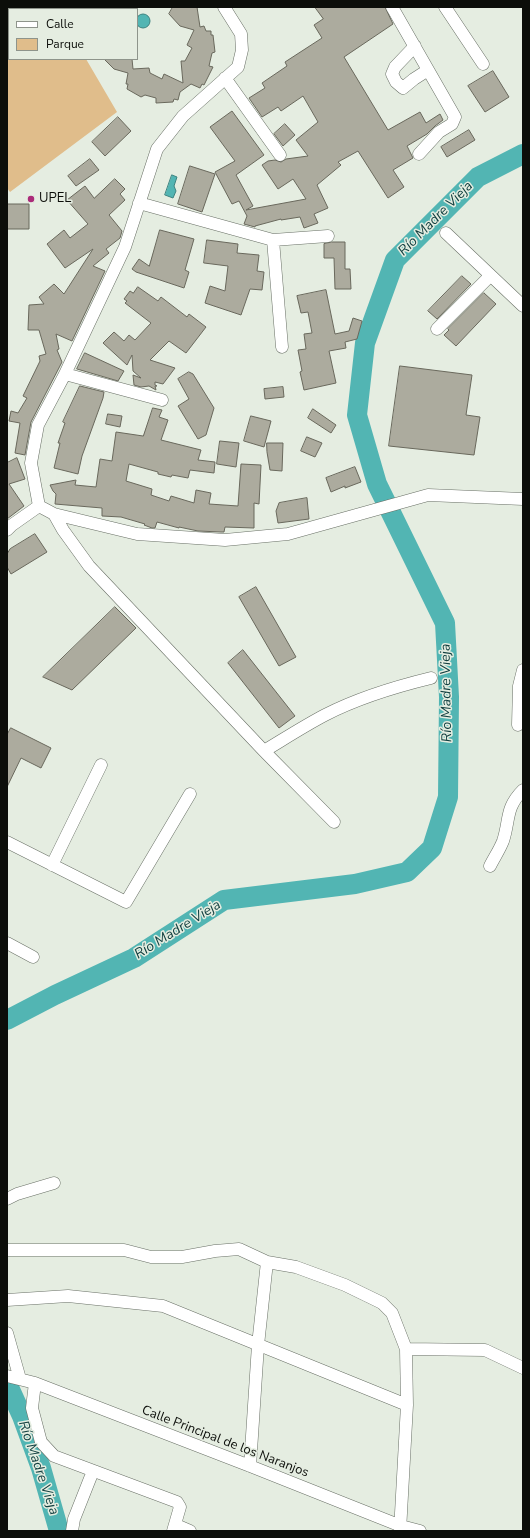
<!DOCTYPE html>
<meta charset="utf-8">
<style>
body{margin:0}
#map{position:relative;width:530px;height:1538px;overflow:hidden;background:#e5ede1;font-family:"Nunito Sans",sans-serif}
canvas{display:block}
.frame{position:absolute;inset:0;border:8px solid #0c0e0a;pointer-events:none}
.legend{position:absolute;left:8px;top:8px;width:130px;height:52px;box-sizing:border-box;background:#e5ede1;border:1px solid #8e948b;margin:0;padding:5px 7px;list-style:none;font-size:12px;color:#0c0e0a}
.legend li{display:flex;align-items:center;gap:8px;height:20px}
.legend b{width:20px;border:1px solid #8e948b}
</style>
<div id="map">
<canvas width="530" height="1538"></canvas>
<div class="frame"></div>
<ul class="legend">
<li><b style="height:5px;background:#fff"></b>Calle</li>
<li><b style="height:11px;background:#e0bd8b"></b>Parque</li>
</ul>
</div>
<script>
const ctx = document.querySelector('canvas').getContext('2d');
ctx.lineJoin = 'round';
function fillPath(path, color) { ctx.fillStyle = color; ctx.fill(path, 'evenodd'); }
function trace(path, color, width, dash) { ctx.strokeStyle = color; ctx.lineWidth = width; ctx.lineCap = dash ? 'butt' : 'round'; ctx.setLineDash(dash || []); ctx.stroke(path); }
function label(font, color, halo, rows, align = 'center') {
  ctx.font = font + ' "Nunito Sans",sans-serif'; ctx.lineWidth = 3; ctx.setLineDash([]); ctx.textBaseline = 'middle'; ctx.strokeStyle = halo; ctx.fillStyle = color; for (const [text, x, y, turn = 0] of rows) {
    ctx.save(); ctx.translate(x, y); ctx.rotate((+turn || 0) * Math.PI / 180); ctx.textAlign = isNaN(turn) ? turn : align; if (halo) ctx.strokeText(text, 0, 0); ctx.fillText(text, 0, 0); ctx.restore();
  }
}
fillPath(new Path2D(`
 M7,7H54L56,9H9V59H86L117,112L10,192L7,188Z`), '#e0bd8b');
const water = new Path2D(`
 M136 21a7 7 0 1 1 14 0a7 7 0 1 1-14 0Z
 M172,175L177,177L174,186L176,191L173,198L165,195Z`);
fillPath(water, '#52b5b3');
trace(water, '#3d8380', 1);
trace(new Path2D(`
 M7,1020L55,995L134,958L224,900L355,884L407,872L432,848L448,797L449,697L445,623L377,484L357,415L365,343L395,260L478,177L523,154
 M7,1383L22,1416L41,1468L59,1531`), '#52b5b3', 20);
const building = new Path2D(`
 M173,7H197L200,27L204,26L206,31H211V35H213L215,52L212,53L209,66L213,67L204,85L202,84L200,88L191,84L180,92L178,100L174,99L173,102L156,103V98L145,95L141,97L127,89L128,84H126L128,73L114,69L104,59H132L133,69L149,68L150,73L162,79L164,74L183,83L181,61H185L192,48L187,45L194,30L180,26L169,14Z
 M315,7H385L393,24L344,57L388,130L420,112L426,123L440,114L443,120L435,126L427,134L407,146L413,158L393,170L404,187L388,198L358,151L338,162L341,165L317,185L328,208L314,214L318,223L304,228L300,217L281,220V219L255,226V227L244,224L247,216L239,201L232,204L215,172L235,161L210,127L232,111L264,155L236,175L253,206L246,210L306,199L293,179L278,189L262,165L268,161L275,160L281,162L286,159L308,156L296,140L318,122L303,96L281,111L278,107L262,117L249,98L265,88L262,83L287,66L285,62L322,38L314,25L323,19Z
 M493,71L509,97L485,112L468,86Z
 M118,117L131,131L105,156L92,142Z
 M285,124L295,135L283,146L274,134Z
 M469,130L475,140L447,157L441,147Z
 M90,159L99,170L76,186L68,176Z
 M190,166L215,174L202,212L178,204Z
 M115,179L125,189L120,194L125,200L109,215L122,231L120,238L106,249L109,253L93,266L105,271L72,341L56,334L59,349L57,350L62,362L31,422L25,455L15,453L20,423L9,421L11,411L18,413L27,398L23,396L40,361L39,356L46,354L39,330H28L29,305L44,304L39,297L54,284L64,294L93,249L65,268L47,244L64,230L70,238L88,224L67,200L85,186L94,198Z
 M7,204H29V229H7Z
 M160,230L194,239L185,270L189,272L184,288L136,272L132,269L139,259L149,266Z
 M207,240L238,244L237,253L259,255L257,271L264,272L262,290L250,289L241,315L205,303L210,286L225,291L228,266L204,263Z
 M332,242H345V269H350L351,289H335L334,258H324V244Z
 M462,276L471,284L437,319L428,311Z
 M138,287L158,301L161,297L187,317L189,314L206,327L186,353L169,341L150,360L175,368L163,384L155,382V385L157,386H155L156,390L149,386L141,387L134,385L133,375L141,378L133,371L132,355L127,365L103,343L114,332L124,341L129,335L135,340L151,323L125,303L127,301L124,299L130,291L133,293Z
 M326,290L335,334L349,331L353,318L362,321L357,339L345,342L346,348L329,351L336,383L304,390L300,372L302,371L298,350L306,349L304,334L312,333L308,312L301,313L297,296Z
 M484,293L496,304L456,346L444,335L449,330L448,329Z
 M85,353L124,371L118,381L77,369Z
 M400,366L472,375L466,415L480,417L474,455L389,446Z
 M189,372L193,374L214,408L206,435L198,439L178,406L189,399L178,379Z
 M80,386L104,392L103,398L82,456L78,474L54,468L60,443H58L65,423L63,422Z
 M283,387L284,397L265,399L264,389Z
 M153,408L162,410L159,417L168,420L161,440L201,450L198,460L215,462L214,473L190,470L188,478L172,475L171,477L158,474V472L129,464L126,481L152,489L151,495L169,501L171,496L194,503L196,490L211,493L209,504L238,506L241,464L261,465L259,504L254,503V528L225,527L224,532H221L198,531L179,527V528L157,522L155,528H152L144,525L145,524L121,517L102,516V508L55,504L56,494L53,491L50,485L76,480L75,485L96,487L100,459L112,461L116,432L143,436Z
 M313,409L336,425L331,433L308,418Z
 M108,414L122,416L120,427L106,424Z
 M251,416L271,421L264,447L244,441Z
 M307,437L322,443L315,457L301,451Z
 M220,441L239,443L236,467L217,464Z
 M267,443H283L282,471L270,470L267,452Z
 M17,458L25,479L9,484L24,506L7,519V463Z
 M355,467L361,482L345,488V486L331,492L326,478Z
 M307,498L309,519L278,523L276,511L279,503Z
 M35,534L47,552L11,574L7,567V554L10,549Z
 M256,587L296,657L279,666L239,597Z
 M115,607L136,628L72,690L43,677Z
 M243,650L295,716L279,728L228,663Z
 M11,728L51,748L41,768L21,758L7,787V735Z`);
fillPath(building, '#acab9e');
trace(building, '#69685c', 1);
const minor = new Path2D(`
 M224,7L241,34L242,50L238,67L183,116L157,149L125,247L65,374L38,425L31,463L39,506L54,514L137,534L225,540L288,534L428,495L523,499
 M392,7L455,117L452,124L439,132L419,154
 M445,7L483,64
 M415,46L395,67L392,74L396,82L403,88L414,79L428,70
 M225,78L280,155
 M139,203L273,240L328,236
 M446,233L523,306
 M273,240L282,347
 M437,329L490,276
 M65,374L162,400
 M54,514L63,530L89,566L264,751L334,822
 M7,530L12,525L39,506
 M518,725L519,686L523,670
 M264,751C284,739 304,726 325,715C358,698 394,687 431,678
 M7,842L126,902L190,794
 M52,865L101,765
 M490,866C494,858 500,849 503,841C510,820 505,808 523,790
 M7,943L33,957
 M7,1199L17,1194L54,1183
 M7,1250H124L151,1257H182L215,1251L239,1249L267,1262L296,1267L345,1285L382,1303L392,1313L406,1349L407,1405L400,1531
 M7,1300L68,1296L163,1306L407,1405
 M7,1333L20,1379
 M406,1349L485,1350L523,1368
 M7,1376L35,1383L250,1466L401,1526L420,1531
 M35,1383L32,1408L41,1442L54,1456L177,1502L180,1507L173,1531
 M250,1466L258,1345L267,1262
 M176,1525L190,1531
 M72,1531L74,1519L93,1471`);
trace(minor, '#697066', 13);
trace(minor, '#fff', 12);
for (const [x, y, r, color] of [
 [31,199,4,"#ab2b79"]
]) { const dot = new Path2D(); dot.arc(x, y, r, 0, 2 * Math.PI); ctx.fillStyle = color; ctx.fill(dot); trace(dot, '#e5ede1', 1.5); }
label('13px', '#0c0e0a', '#e5ede1', [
 ["UPEL",39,199]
], 'left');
label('13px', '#0c0e0a', '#e5ede1', [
 ["Calle Principal de los Naranjos",225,1442,21]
]);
label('italic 14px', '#134141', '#e5ede1', [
 ["Río Madre Vieja",436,219,-45],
 ["Río Madre Vieja",447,693,-91],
 ["Río Madre Vieja",178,930,-32],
 ["Río Madre Vieja",38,1468,71]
]);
</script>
